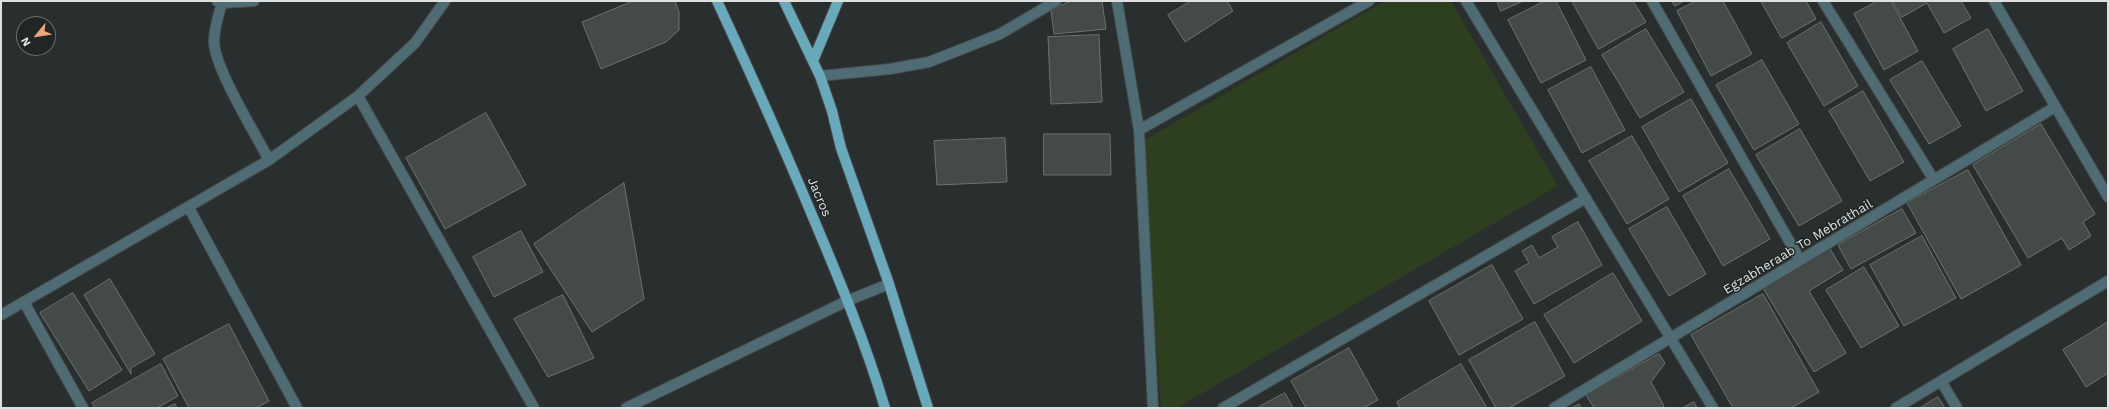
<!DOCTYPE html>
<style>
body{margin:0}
#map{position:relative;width:2109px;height:409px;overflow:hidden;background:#292f2f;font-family:"Work Sans",sans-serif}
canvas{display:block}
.frame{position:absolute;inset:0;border:2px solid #dde2e1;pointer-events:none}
.north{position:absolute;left:16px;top:16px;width:40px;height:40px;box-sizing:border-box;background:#1f2625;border:1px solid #6b7170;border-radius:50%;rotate:240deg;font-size:11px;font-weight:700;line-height:16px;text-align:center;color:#dde2e1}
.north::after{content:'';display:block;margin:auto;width:14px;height:18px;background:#f0a27a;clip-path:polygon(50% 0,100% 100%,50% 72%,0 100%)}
</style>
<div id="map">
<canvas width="2109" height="409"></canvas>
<div class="frame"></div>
<div class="north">N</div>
</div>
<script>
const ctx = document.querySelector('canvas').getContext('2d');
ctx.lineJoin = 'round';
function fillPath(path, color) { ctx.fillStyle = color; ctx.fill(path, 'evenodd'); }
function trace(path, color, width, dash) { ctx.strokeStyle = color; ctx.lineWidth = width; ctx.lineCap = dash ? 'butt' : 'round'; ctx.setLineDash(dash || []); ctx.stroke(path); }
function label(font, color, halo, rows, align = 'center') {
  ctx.font = font + ' "Work Sans",sans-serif'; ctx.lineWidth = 3; ctx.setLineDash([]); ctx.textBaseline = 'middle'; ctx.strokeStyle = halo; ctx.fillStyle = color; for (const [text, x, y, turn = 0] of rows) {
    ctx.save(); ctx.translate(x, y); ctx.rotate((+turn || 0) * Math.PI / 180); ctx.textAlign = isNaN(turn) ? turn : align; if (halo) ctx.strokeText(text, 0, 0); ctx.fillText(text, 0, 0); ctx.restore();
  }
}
fillPath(new Path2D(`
 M1385,1H1451L1558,186L1177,408H1161L1141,142Z`), '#2e3f20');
const building = new Path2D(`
 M675,1L679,12V30L666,42L601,69L582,22L633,1Z
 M1071,1H1102L1106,29L1054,34L1051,10Z
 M1191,1H1227L1233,11L1185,42L1168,15Z
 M1497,1H1523L1501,11Z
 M1545,1H1556L1586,60L1541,83L1508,20Z
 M1572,1H1633L1646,22L1599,49Z
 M1672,1H1684L1675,6Z
 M1696,1H1723L1752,54L1711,76L1677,11Z
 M1761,1H1806L1816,19L1782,38Z
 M1878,1H1891L1918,51L1884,70L1854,14Z
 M1893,1H1961L1971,18L1944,33L1927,3L1902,17Z
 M1821,22L1858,86L1824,106L1787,43Z
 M1646,29L1684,92L1640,118L1602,55Z
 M1988,29L2023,91L1986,111L1953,49Z
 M1099,35L1102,102L1051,104L1048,37Z
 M1762,60L1799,124L1754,150L1716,85Z
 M1922,61L1961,126L1929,144L1890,80Z
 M1591,67L1625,130L1582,153L1548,90Z
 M1863,91L1904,162L1870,181L1829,111Z
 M1691,99L1728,163L1679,192L1642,127Z
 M486,113L526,185L445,229L406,158Z
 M2041,124L2095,214L2083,222L2091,236L2069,250L2062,238L2028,258L1973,165Z
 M1800,129L1842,201L1799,226L1756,155Z
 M1044,134H1110L1111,175H1044Z
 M1632,136L1669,199L1627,224L1589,161Z
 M1005,138L1007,182L937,185L934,141Z
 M1729,169L1770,239L1723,266L1683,196Z
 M1968,170L2021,265L1961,299L1907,203Z
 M624,183L644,299L592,332L534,244Z
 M1667,207L1706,274L1669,296L1629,229Z
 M1902,209L1916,233L1851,269L1838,245Z
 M1578,222L1602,265L1534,304L1515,271L1529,263L1522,251L1532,245L1539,258L1558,247L1552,237Z
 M521,231L543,272L494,297L473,257Z
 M1922,236L1956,298L1904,326L1870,265Z
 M1830,249L1843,270L1809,291L1846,353L1814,372L1763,288Z
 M1492,265L1523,319L1459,355L1429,301Z
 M1864,267L1899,326L1861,348L1826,290Z
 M1613,273L1642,321L1574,363L1544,315Z
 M110,279L155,354L131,368V374L84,295Z
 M73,293L122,370L89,391L40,313Z
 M1763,294L1819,392L1791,408H1733L1691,335Z
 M563,295L594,358L548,377L514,319Z
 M1535,322L1565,376L1509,408H1496L1469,360Z
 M2108,322V373L2086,387L2063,350Z
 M229,324L269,401L256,408H189L163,359Z
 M1349,348L1378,400L1363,408H1306L1291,381Z
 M1659,354L1665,363L1651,382L1664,406L1661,408H1594L1586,395Z
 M161,364L178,396L157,408H95L92,403Z
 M1461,364L1487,408H1400L1397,402Z
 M1285,393L1293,408H1257Z
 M1938,397L1945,408H1920Z
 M1694,402L1697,408H1683Z
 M175,404L177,408H166Z
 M1579,404L1581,408H1572Z`);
fillPath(building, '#444a47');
trace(building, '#6c736f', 1);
const minor = new Path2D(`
 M217,1L222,3L254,1
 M1117,1L1139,130L1153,408
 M1466,1L1713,408
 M1652,1L1800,260
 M1823,1L1934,180
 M1994,1L2108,197
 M222,3C218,16 214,29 214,42C215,69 255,133 269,160
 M820,76L890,69L929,62L1000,34L1056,1
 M358,96L534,408
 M1139,130L1369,1
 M189,208L297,408
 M24,302L83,408
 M1,315L269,160L358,96L415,43L445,1
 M1941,381L1957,408
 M626,408L849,300L889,284
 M1223,408L1586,198
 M1554,408L2055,107
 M1896,408L2108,281`);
const major = new Path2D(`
 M717,1C750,72 782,143 812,215C839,279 865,341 885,408
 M784,1L820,76L832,111L841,148L889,284L928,408
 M813,61L838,1`);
trace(minor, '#464c4b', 12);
trace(major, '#464c4b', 12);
trace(minor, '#4f6c75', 10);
trace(major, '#6aa9bb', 10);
label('13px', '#dde2e1', '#1f2625', [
 ["Jacros",819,197,67],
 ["Egzabheraab To Mebrathail",1798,247,-31]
]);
</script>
